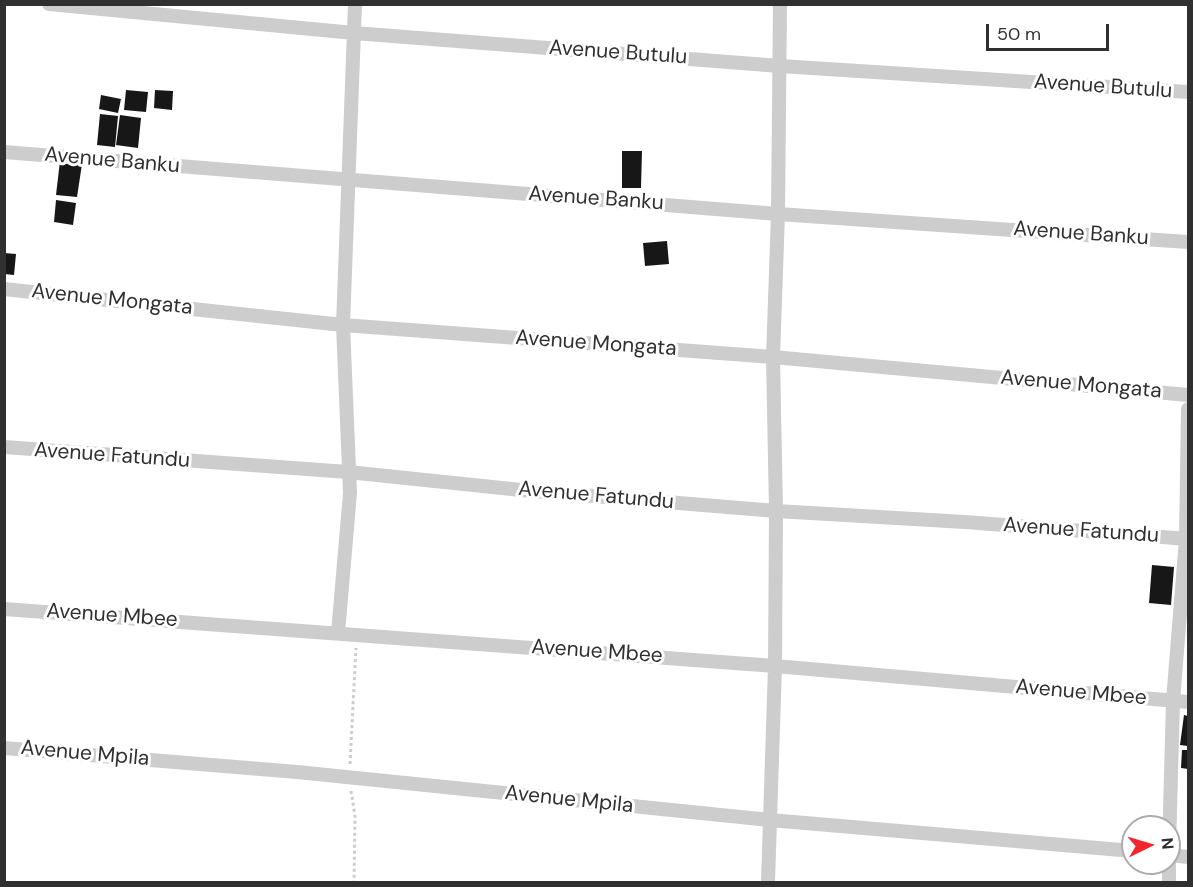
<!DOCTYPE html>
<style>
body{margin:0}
#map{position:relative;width:1193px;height:887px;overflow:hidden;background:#fff;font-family:"DM Sans",sans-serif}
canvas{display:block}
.frame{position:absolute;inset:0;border:6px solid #303030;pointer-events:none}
.north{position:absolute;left:1121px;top:815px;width:60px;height:60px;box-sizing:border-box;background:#fff;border:2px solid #acacac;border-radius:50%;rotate:85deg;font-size:16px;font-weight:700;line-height:24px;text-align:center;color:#303030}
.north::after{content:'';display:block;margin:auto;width:21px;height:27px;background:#f3262d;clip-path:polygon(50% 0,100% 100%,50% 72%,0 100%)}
.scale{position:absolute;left:986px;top:24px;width:123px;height:27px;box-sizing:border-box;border:3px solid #303030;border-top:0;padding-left:8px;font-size:18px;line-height:21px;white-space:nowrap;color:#303030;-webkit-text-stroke:4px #fff;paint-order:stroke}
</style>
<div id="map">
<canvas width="1193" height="887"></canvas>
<div class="frame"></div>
<div class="north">N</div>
<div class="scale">50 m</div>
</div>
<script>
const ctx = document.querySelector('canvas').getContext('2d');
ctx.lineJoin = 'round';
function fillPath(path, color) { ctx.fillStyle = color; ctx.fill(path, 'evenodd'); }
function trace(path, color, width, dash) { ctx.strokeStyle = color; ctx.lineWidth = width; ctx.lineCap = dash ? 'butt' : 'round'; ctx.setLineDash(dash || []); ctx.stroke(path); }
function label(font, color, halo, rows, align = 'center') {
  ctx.font = font + ' "DM Sans",sans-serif'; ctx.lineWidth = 6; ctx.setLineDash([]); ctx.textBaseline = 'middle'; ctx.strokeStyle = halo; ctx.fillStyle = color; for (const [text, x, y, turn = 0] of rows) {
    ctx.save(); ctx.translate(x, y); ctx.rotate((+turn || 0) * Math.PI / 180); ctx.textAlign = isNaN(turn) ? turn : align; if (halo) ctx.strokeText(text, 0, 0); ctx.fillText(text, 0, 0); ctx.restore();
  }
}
fillPath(new Path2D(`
 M126,90L148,92L146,112L124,110Z
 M155,90L173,91L172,110L154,108Z
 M101,95L121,99L118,113L99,109Z
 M100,114L118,116L115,147L97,145Z
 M120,115L141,118L138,148L116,145Z
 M622,151H642L641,188H622Z
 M60,161L82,164L77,197L56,195Z
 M56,200L76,203L73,225L54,222Z
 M667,241L669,264L645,266L643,243Z
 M4,253L16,254L14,275L4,274Z
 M1152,565L1174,567L1171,605L1149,603Z
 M1184,715L1188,716V746L1180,745Z
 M1182,750H1188V769L1181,768Z`), '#171717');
trace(new Path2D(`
 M350,764L356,648
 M351,791L355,816L354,882`), '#cdcdcd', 3, [3, 3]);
trace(new Path2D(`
 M49,4L354,33L780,66L1188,92
 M4,152L778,214L1188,242
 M4,289L343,325L773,357L1188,395
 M4,447L348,472L521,490L776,511L965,522L1188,539
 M4,609L775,666L1188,702
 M338,633L350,493L343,325L355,4
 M4,748L297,772L770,820L1133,851
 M1169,849L1173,701L1186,539L1188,409
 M1169,855L1188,857
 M768,882L775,666L776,511L773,357L778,214L780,4
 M1169,882V863`), '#cdcdcd', 14);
label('21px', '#303030', '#fff', [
 ["Avenue Butulu",618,53,4],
 ["Avenue Butulu",1103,87,4],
 ["Avenue Banku",112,161,5],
 ["Avenue Banku",596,199,4],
 ["Avenue Banku",1081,234,4],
 ["Avenue Mongata",112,300,6],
 ["Avenue Mongata",596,344,4],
 ["Avenue Mongata",1081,385,5],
 ["Avenue Fatundu",112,456,4],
 ["Avenue Fatundu",596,496,5],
 ["Avenue Fatundu",1081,531,4],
 ["Avenue Mbee",112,616,4],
 ["Avenue Mbee",597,652,4],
 ["Avenue Mbee",1081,693,5],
 ["Avenue Mpila",85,754,5],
 ["Avenue Mpila",569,800,6]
]);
</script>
